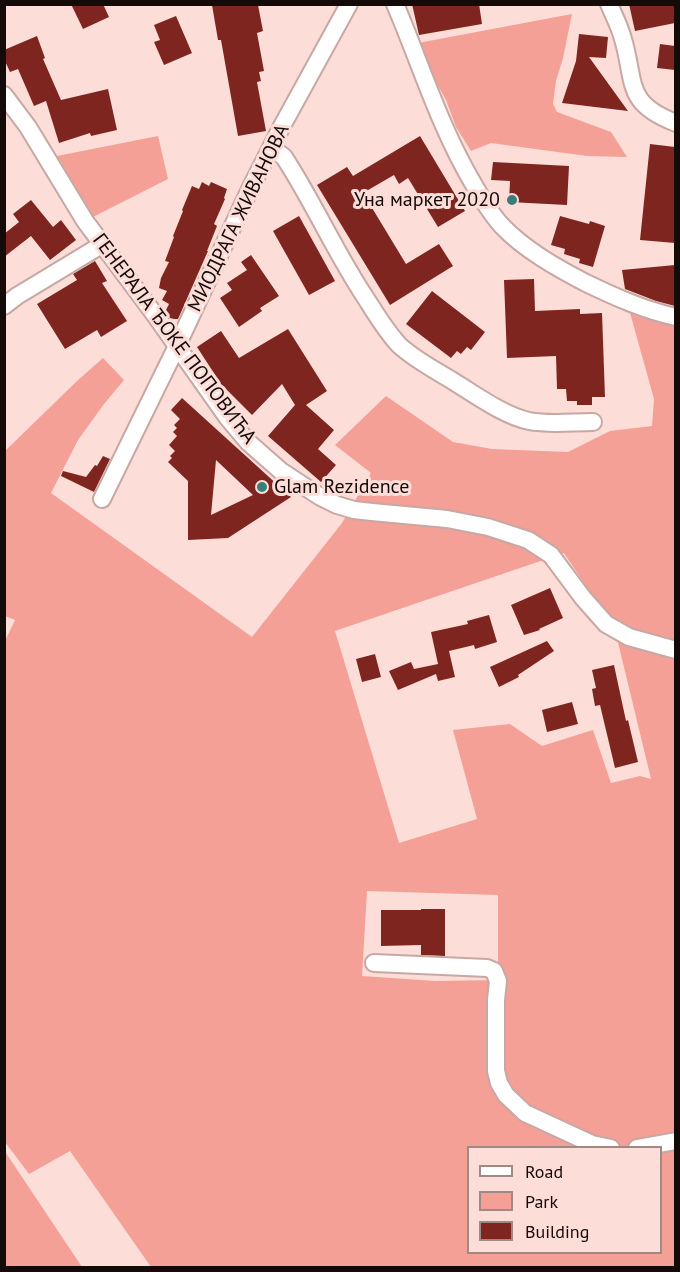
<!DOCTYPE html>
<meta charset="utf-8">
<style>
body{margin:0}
#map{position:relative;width:680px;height:1272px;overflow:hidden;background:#fdddd8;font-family:"PT Sans",sans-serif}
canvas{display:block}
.frame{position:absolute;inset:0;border:6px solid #140a08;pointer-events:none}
.legend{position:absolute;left:467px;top:1146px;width:195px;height:108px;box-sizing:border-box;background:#fdddd8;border:2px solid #a08985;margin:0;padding:8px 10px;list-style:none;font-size:18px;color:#140a08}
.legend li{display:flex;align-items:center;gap:12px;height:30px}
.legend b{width:30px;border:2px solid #a08985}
</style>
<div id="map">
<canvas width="680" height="1272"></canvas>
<div class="frame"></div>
<ul class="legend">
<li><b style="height:8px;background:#fff"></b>Road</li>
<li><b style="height:16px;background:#f4a096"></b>Park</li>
<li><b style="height:16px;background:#7f251f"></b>Building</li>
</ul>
</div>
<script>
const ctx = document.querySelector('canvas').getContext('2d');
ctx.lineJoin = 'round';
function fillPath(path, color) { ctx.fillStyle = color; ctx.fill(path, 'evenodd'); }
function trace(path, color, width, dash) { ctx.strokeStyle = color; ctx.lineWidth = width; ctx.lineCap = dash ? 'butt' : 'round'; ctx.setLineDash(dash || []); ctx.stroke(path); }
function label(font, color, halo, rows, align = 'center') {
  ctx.font = font + ' "PT Sans",sans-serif'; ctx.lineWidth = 6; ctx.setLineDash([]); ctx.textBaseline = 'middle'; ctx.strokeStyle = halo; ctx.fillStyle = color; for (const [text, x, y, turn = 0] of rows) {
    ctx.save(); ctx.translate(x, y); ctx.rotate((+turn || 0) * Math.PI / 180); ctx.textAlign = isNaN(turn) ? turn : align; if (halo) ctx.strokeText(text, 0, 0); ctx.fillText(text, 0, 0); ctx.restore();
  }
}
fillPath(new Path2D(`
 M572,14L563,58L556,81L553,104L557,112L611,132L627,157L587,156L491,143L471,151L456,127L446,100L423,59L418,43Z
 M158,136L168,179L85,221L47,158Z
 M627,302L675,317V1267H151L70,1151L29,1174L5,1142L4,643L15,620L5,616V451L77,381L103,358L124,380L104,404L78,440L51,493L252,637L342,523L371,473L335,445L386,396L453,442L492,449L568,452L610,431L652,426L654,399ZM564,553L615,630L651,779L640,776L611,783L593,730L542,746L510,724L453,730L477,819L399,843L335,631ZM367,891L498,895V980L435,981L362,976ZM468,1148H660V1252H468Z
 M4,1150L82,1267H5Z`), '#f4a096');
fillPath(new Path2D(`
 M71,4H103L109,17L83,29Z
 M412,4H479L482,24L419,35Z
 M629,4H675V23L635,31Z
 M212,5H258L263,31L257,33L264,71L259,72L261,81L257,82L266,131L238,136L221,40H218Z
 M176,16L192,53L164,65L154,42L160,40L154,25Z
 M579,34L608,37L606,58L589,57L628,111L562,103L576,61Z
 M37,36L45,58L43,59L61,100L108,89L117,130L91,136L90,133L59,143L46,101L34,106L18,69L10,72L4,59V50Z
 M660,44L675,46V70L657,68Z
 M420,136L465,211L438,227L408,178L399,184L394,175L363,193L406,264L439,244L453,266L390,305L317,185L347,167L353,176Z
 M650,144L675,147V243L640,240Z
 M493,162L569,166L567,205L509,202L510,181L491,180Z
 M202,182L209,186L211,182L227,189L224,198L225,199L214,224L217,226L207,251H208L178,319H174L170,318L165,312L169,304L162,300L167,291L159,288L161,278L169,262L165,261L174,237L173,236L183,211L182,210L192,186L199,189Z
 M31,200L53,227L61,220L76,240L50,260L31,236L4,257V234L19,222L13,214Z
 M299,216L335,281L309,295L273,231Z
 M560,216L589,224L590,221L605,226L593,267L579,263L580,259L564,254L565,249L551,245Z
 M251,255L279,296L260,308L262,311L239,327L220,298L232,290L227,283L247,270L241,262Z
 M95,261L107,281L102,283L127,321L101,337L97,330L65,349L37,304L77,280L73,274Z
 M675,265V306L656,301L625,289L622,270Z
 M534,279L535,311L580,309V314L602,313L605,397H592V405H577V401H567L566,389H557L556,356L507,358L504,280Z
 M432,291L485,332L471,350L467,347L461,354L457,351L451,358L406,324Z
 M288,329L327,391L306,405L334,430L318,449L336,465L321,482L268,436L295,405L282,384L252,415L221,384L197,347L221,331L239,358Z
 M182,398L291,497L228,538L188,540V481L168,462L172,458L170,456L175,451L169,445L177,436L173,432L177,428L174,425L180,419L171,410ZM216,460L253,495L211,515Z
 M103,456L110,459L94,492L61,476L63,471L86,477L95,465L97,466Z
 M550,588L563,618L539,629L540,630L524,635L511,605Z
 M489,615L497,642L475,649L474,645L449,651L455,677L438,681L436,674L398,690L389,671L411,662L414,669L438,664L431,632L468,624L467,621Z
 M547,641L554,651L518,675L519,677L499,687L490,667Z
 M375,654L381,677L362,682L356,659Z
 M614,665L626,721L628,720L638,762L615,768L600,705L595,706L592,689L596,688L592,670Z
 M572,702L578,724L547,732L542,710Z
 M421,909H445V956L421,955V945L381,946V910H421Z`), '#7f251f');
const minor = new Path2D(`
 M395,4C421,65 440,128 474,185C482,199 491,214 502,226C525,250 557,268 586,283C615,297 644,310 676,317
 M609,4C614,16 620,27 623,39C636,83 624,103 676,123
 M4,95L28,127L85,221L155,315L227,417L248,442L265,457L281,471L319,496L337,505L354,510L372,512L447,519L488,527L528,540L551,555L583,598L606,624L629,637L676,650
 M272,148L284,157C314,203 336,254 367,300C377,316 386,331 399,345C415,360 437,371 456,383C477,396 505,416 529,421C549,425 572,422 593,422
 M4,306L17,296L103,244
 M102,499L177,346L252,185L282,126L349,4
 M374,963L487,968L494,971L498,981L496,1000V1071L499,1083L506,1095L525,1113L592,1144L611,1148
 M637,1148L676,1141`);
trace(minor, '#c7a8a4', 20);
trace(minor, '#fff', 16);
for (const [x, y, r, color] of [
 [512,200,6,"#397f77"],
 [262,487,6,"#397f77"]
]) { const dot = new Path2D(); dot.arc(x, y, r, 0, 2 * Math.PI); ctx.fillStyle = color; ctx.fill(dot); trace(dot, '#fdddd8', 2); }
label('20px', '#140a08', '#fdddd8', [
 ["Уна маркет 2020",500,200],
 ["Glam Rezidence",274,487,"left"]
], 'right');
label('20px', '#140a08', '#fdddd8', [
 ["МИОДРАГА ЖИВАНОВА",239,218,-64],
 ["ГЕНЕРАЛА ЂОКЕ ПОПОВИЋА",174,339,53]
]);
</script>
